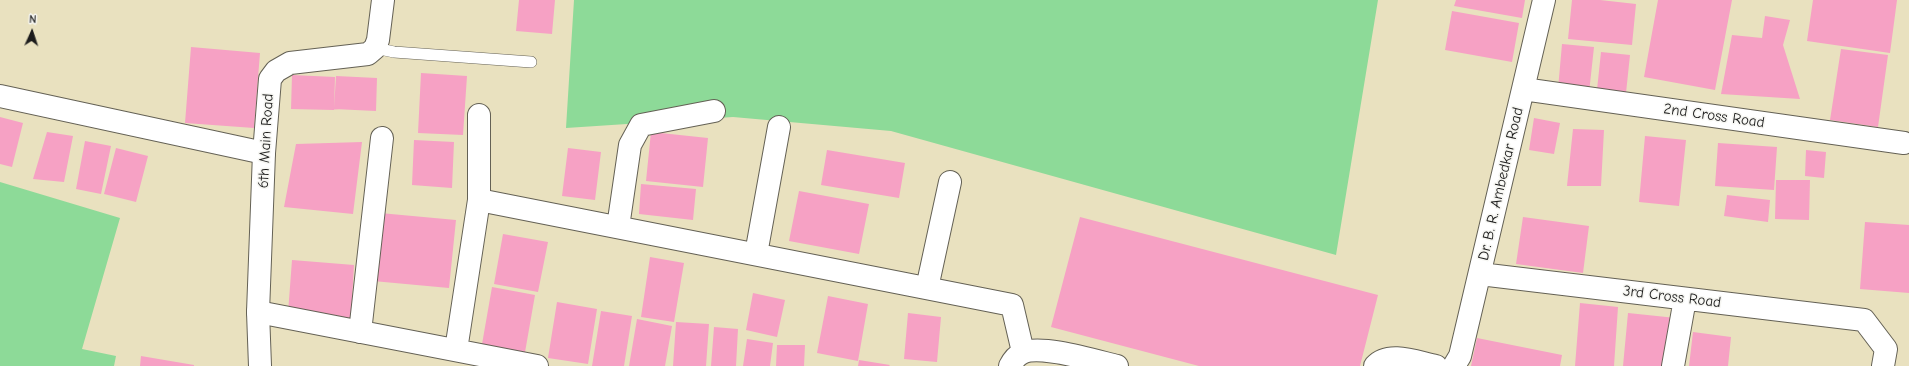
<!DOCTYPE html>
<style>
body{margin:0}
#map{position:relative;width:1909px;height:366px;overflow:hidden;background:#e9e1bf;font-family:"Comic Neue",sans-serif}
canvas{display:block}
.north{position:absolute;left:12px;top:12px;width:40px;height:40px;-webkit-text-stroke:3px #f6f6f2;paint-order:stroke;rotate:3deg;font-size:11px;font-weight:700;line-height:16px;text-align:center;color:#1c1c1c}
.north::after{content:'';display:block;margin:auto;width:14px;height:18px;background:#1c1c1c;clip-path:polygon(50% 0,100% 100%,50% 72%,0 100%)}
</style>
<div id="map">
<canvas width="1909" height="366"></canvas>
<div class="north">N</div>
</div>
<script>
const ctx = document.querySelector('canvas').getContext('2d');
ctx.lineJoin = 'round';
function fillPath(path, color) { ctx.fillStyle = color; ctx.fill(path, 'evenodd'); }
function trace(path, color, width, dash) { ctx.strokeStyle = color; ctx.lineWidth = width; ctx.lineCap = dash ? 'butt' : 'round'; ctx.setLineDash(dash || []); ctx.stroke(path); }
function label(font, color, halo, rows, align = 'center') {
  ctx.font = font + ' "Comic Neue",sans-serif'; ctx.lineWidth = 3; ctx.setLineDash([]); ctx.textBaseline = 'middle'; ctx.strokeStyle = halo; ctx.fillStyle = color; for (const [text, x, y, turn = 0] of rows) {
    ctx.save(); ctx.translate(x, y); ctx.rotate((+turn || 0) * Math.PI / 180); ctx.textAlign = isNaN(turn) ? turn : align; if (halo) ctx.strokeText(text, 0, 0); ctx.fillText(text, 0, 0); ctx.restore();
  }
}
fillPath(new Path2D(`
 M574,0H1378L1336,255L891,131L733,117L566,128Z
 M0,182L120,218L82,349L116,356L114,366H0Z`), '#8dda98');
fillPath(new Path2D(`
 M519,0H555L552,34L516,31Z
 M1456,0H1525L1522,18L1454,6Z
 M1572,0H1600L1636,4L1632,45L1568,39Z
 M1658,0H1732L1715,90L1644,77Z
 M1813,0H1897L1890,53L1807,41Z
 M1452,11L1519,23L1512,62L1445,50Z
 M1765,16L1790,20L1783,45L1800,99L1721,94L1732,35L1762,38Z
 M1562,44L1594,47L1589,93L1558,89Z
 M191,47L260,53L254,128L185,123Z
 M1841,49L1888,55L1878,127L1830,120Z
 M1601,52L1630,55L1626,93L1597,90Z
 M421,73L467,76L463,135L418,133Z
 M292,75L335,77L334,110L291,109Z
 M336,76L377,78L376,111L334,109Z
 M0,117L23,123L12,167L0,164Z
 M1534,118L1560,123L1554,154L1529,150Z
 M1573,129L1604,130L1601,186H1567Z
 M47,132L73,136L64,182L33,179Z
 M651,132L708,138L703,187L646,181Z
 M1645,136L1686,140L1679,206L1639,202Z
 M414,140L454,142L452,188L412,185Z
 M85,141L111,146L101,194L76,189Z
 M362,142L353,214L284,207L296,144Z
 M1718,143L1777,147L1774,190L1715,186Z
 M116,148L148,156L136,202L104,194Z
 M568,148L601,152L595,200L562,196Z
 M827,150L905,163L899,198L821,185Z
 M1806,150L1826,152L1824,178L1805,176Z
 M1776,180H1810L1809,220L1775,219Z
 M641,184L696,189L693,220L639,214Z
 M799,191L869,204L859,254L789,241Z
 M1727,195L1770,200L1768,222L1724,216Z
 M380,213L456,220L449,288L373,281Z
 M1080,217L1378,295L1360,366H1199L1051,327Z
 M1523,217L1589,226L1583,273L1516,264Z
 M1865,222L1909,225V293L1860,289Z
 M503,234L548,242L538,292L494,284Z
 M650,257L684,263L674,322L641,317Z
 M292,260L354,265L351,318L288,313Z
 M492,287L535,295L524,358L481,350Z
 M753,293L785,300L777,337L746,330Z
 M828,296L868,304L858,361L817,353Z
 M557,302L597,309L588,364L548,358Z
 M1580,303L1618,307L1614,366H1575Z
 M601,311L632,316L624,366H592Z
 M908,313L941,317L937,362L904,359Z
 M1628,313L1676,318L1671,366H1623Z
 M637,319L672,326L665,366H629Z
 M676,322L709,324L706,366H673Z
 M714,327L738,329L736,366H711Z
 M1693,332L1731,337L1728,366H1689Z
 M1477,338L1562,355L1560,366H1471Z
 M747,339L773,343L770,366H743Z
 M777,345H805L804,366H776Z
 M141,356L194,365V366H140Z
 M859,360L890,365L889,366H858Z`), '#f6a1c4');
const service = new Path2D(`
 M375,48L394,52L531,62`);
const minor = new Path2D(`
 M1523,89L1904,143
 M0,96L264,153
 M479,200V115
 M618,227L630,145L641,125L714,111
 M756,254L779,127
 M1480,274L1864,320L1886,349L1883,366
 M927,288L950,182
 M258,312L537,366
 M360,332L382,138
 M456,350L479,200L1012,305L1023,352
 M1010,366C1013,360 1016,356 1022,353C1040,344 1096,361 1117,366
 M1375,366C1389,350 1419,363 1436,366
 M1454,366L1460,356L1544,0
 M1673,366L1685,299`);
const tertiary = new Path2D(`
 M260,366L258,312L264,153L270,79L276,71L290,63L368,54L375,48L378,40L383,0`);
trace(service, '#646155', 12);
trace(minor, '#646155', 24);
trace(tertiary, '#646155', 24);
trace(service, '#fff', 11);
trace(minor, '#fff', 22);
trace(tertiary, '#fff', 22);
label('15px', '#1c1c1c', '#f6f6f2', [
 ["2nd Cross Road",1714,116,8],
 ["6th Main Road",266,141,-87],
 ["Dr. B. R. Ambedkar Road",1501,184,-77],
 ["3rd Cross Road",1672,297,7]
]);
</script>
